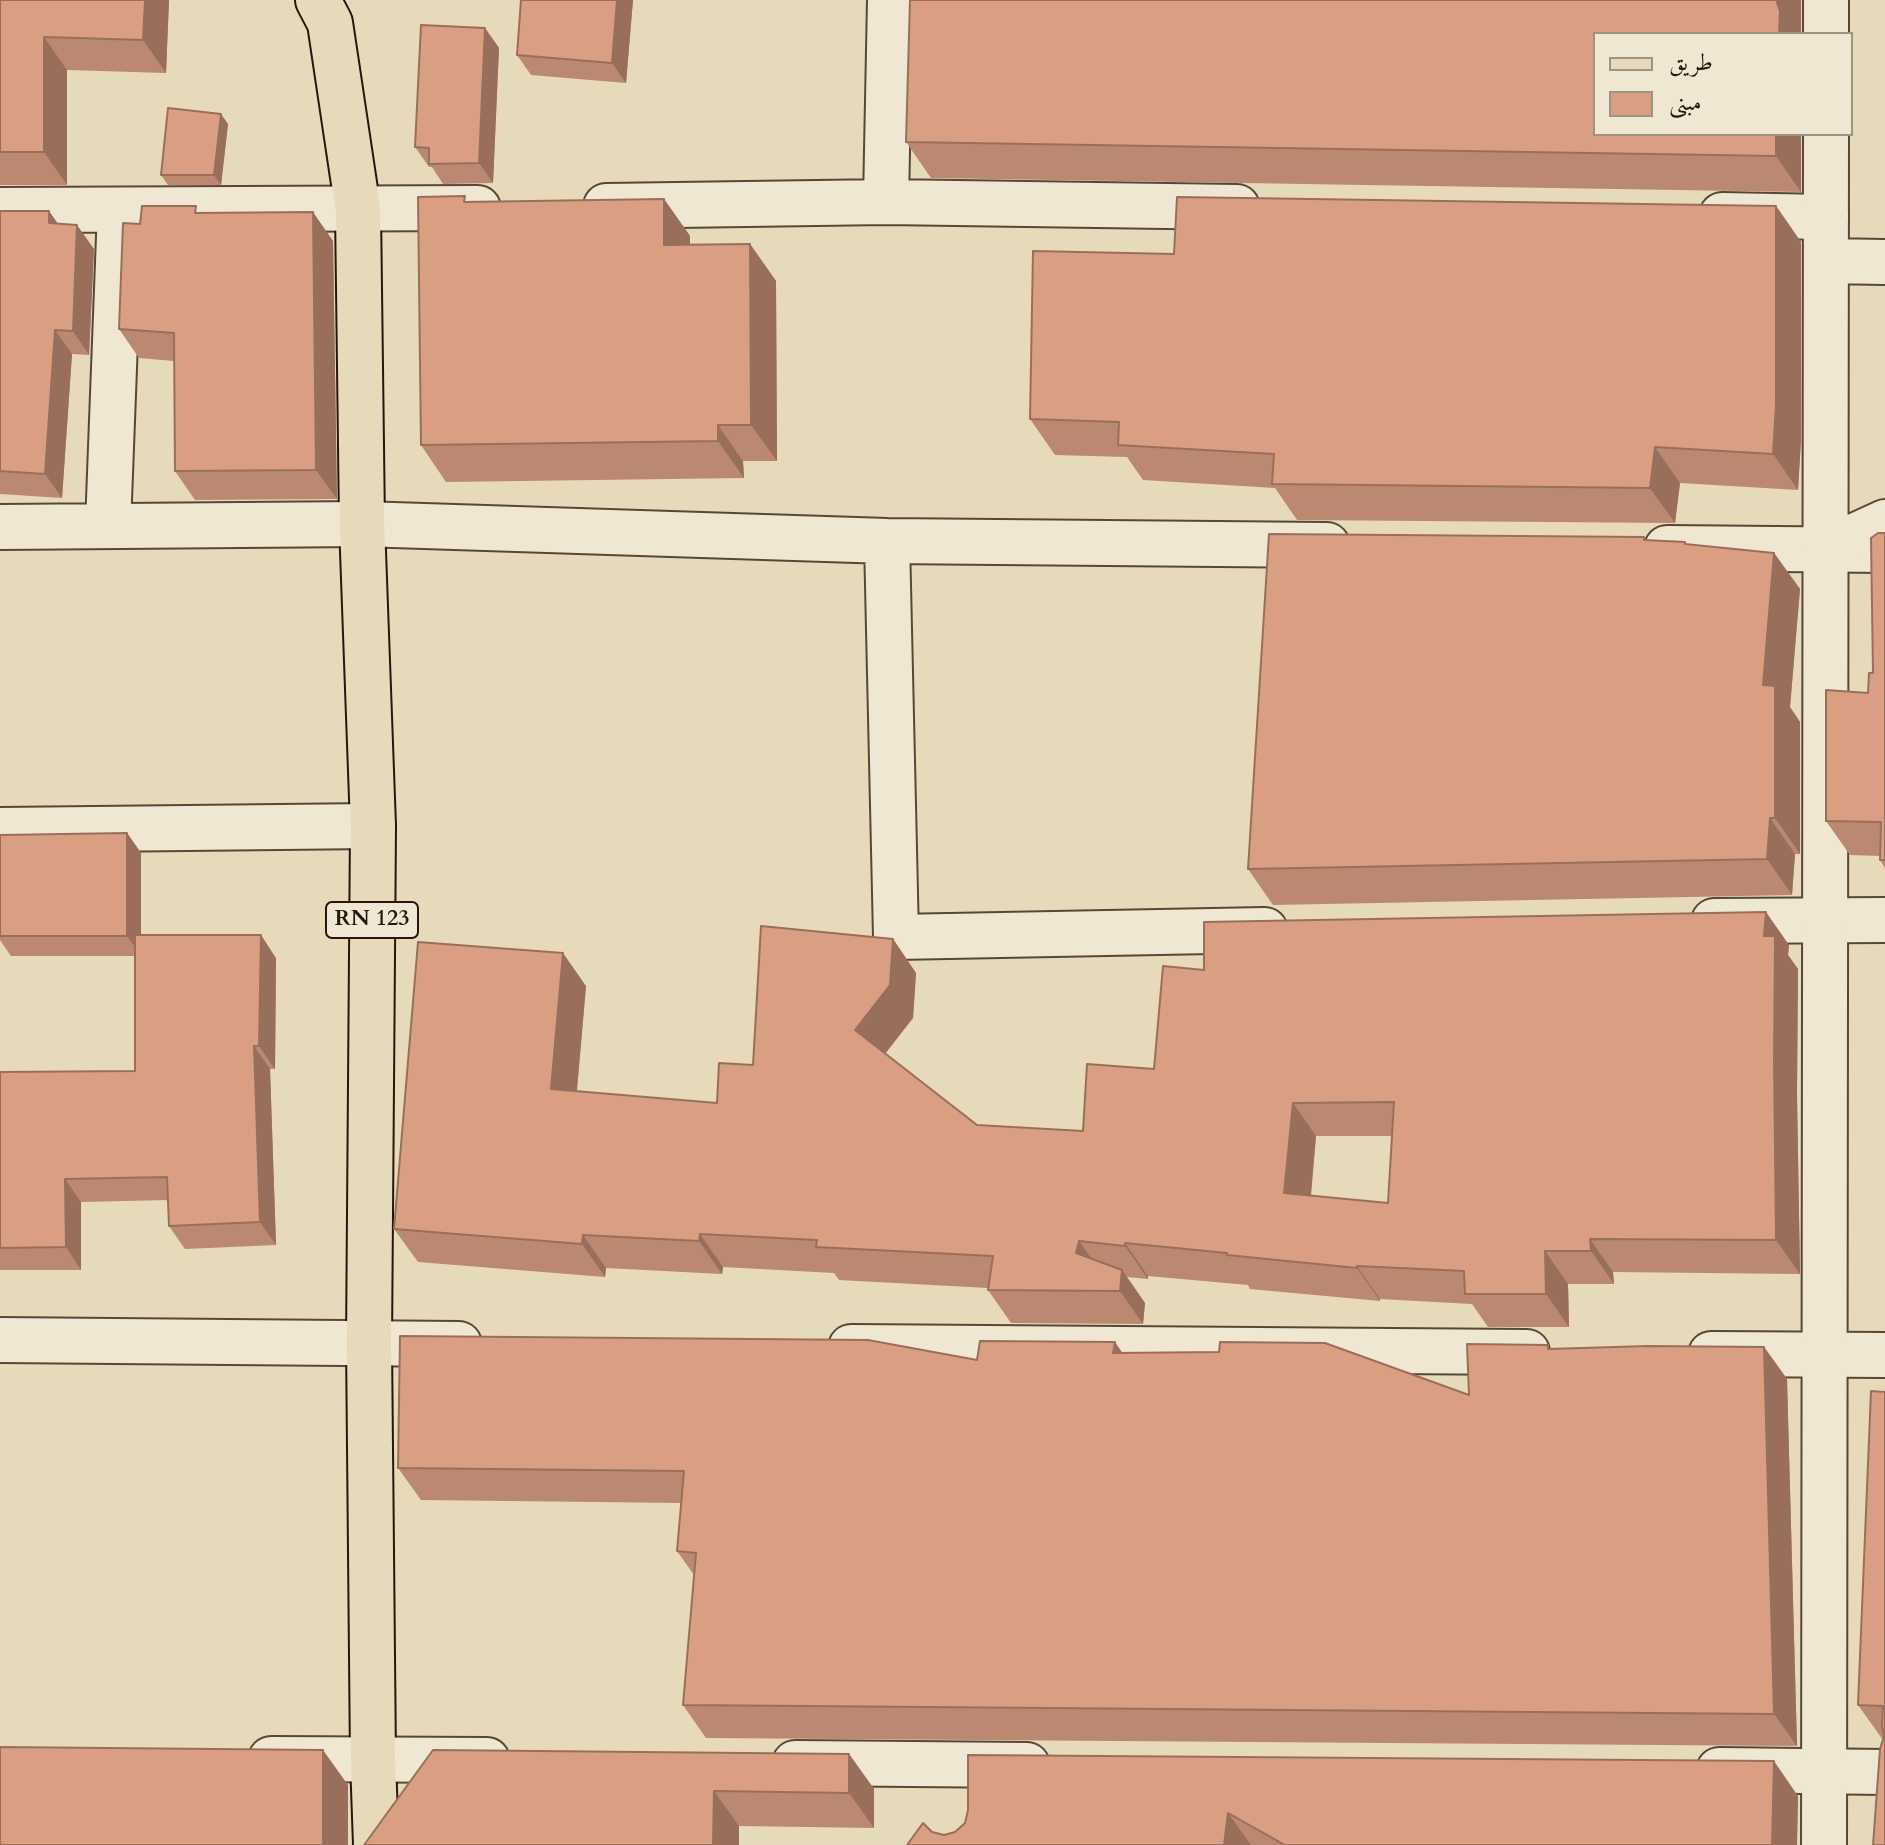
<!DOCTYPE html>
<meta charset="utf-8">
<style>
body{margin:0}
#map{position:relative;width:1885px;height:1845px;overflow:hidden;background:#e7daba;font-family:Cardo,Amiri,serif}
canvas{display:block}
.legend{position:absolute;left:1593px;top:32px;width:260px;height:104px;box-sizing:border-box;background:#efe7d2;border:2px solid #9f9384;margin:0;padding:10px 14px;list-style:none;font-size:24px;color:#28160e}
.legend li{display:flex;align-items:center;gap:16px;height:40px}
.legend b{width:40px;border:2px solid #9f9384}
</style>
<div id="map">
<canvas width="1885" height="1845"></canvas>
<ul class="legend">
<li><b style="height:10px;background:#e7daba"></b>طريق</li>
<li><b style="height:22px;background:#da9f83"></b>مبنى</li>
</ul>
</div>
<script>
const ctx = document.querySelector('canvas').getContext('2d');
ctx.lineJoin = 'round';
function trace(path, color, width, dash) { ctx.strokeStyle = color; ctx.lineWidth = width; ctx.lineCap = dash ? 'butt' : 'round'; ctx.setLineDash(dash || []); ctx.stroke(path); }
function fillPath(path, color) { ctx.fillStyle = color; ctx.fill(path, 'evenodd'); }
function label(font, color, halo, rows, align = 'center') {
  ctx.font = font + ' Cardo,serif'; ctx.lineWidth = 7; ctx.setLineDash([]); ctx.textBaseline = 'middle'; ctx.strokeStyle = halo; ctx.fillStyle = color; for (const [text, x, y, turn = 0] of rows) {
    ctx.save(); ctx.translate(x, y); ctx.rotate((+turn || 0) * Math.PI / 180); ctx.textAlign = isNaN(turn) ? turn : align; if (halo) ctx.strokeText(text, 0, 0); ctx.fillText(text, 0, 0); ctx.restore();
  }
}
const minor = new Path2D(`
 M886,202L890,0
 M606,206L886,202L1237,207
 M0,210L478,208
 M1722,215L1826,217
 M108,526L120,210
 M0,527L362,524L887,541L1327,545
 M887,541L896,937L1265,930
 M1667,548L1885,550
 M0,830L373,826
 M1714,921L1885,920
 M0,1340L459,1344
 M851,1347L1527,1352
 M1711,1354L1885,1355
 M271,1759L487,1760
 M795,1763L1027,1765
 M1719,1770L1885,1772`);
const tertiary = new Path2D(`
 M1826,34V0
 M1826,261L1885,262
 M1826,549L1885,522
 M1824,1845L1826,134`);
const primary = new Path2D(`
 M318,0L330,23L358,210L362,524L373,826L369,1343L373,1760L376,1845`);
trace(minor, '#584739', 48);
trace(tertiary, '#584739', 48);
trace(primary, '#28160e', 48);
trace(minor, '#efe7d2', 44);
trace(tertiary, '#efe7d2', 44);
trace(primary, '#e7daba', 44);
fillPath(new Path2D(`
 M0,0H169L166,73L67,70V185H0Z
 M521,0H633L626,83L531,75L517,55Z
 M1801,0V34L1595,134H1801V192L931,178L906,142Z
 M485,28L499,48L493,183L443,184L432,167H429L415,147Z
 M228,124L221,185H168L161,175Z
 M664,199L690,236V245L750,244L776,281L777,461H743L744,478L446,482L421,445L469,202Z
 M1776,206L1801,242V439L1798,490L1680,483L1675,523L1297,520L1275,488L1143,480L1127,457L1055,455L1030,419L1174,254Z
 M0,211L58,224L94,249L89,355L72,354L62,498L0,494Z
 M200,213L333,241L337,499L195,500L175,471L174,361L139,358L119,329L140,224Z
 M1885,533V868L1880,860V856L1850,855L1826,821L1868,693L1873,673Z
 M1644,537L1646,540L1685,542L1686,544L1774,553L1800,589L1790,707L1800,722V854H1795L1792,895L1273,905L1248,869Z
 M127,833L141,853V935L276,958L275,1069H270L276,1245L185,1249L169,1226L168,1200L81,1202V1270H0V1072L135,1071V956H11L0,940V835Z
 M893,939L916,973L913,1018L885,1053L977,1125L1083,1131L1154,1069L1204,970L1789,945L1788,955L1798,969L1797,1094L1800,1274L1613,1272L1614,1284H1568L1569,1327H1488L1472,1304L1380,1299V1301L1250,1289L1248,1285L1148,1276V1279L1127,1277L1145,1303L1143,1324L1011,1323L988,1290V1288L839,1280L834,1273L723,1267L722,1274L606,1268L605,1277L418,1262L394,1229L586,986L577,1091L717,1103L753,1065ZM1316,1136H1392L1388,1203L1311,1196Z
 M1764,1347L1787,1379L1797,1746L706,1738L683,1705L694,1575L677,1551L681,1503L421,1500L398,1468L977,1360L1122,1353L1469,1395L1550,1349Z
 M1885,1392V1845L1883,1740L1858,1705Z
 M849,1754L874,1789V1828L739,1826V1845H364Z
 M1798,1796L1797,1845H907L932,1832L944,1835L955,1832L965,1823L968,1810Z`), '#bb8971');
fillPath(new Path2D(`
 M145,0H169L166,73L143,40Z
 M617,0H633L626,83L612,63Z
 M1776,0H1801V34H1779Z
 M485,28L499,48L493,183L479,163Z
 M44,37L67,70V185L44,152Z
 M221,114L228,124L221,185L214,175Z
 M1776,134H1801V192L1776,156Z
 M664,199L690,236L689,282L664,245Z
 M1776,206L1801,242V439L1798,490L1773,454Z
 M49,211L66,235L49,223Z
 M313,212L333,241L337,499L316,470Z
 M77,225L94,249L89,355L73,331Z
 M750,244L776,281L777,461L751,425Z
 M55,330L72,354L62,498L45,474Z
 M718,425L743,461L744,478L718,441Z
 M1655,447L1680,483L1675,523L1650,488Z
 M1774,553L1800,589L1790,707L1800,722V854L1775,818L1763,685Z
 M1770,818L1795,854L1792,895L1767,859Z
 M127,833L141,853V956L127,936Z
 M1766,912L1789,945L1788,955L1798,969L1797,1094L1800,1274L1776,1240L1774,1061L1764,936Z
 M261,935L276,958L275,1069L259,1046Z
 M893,939L916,973L913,1018L878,1063L855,1030Z
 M563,953L586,986L574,1122L551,1089Z
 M254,1046L270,1069L276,1245L260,1222Z
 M1293,1103L1316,1136L1308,1226L1284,1193Z
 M65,1179L81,1202V1270L66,1247Z
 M700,1234L723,1267L722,1274L699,1241Z
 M583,1235L606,1268L605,1277L582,1244Z
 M1590,1239L1613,1272L1614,1284L1591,1251Z
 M1079,1241L1102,1274L1076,1253Z
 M1125,1243L1148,1276V1279L1125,1246Z
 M1545,1251L1568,1284L1569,1327L1546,1294Z
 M1357,1266L1380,1299V1301L1357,1268Z
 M1122,1270L1145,1303L1143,1324L1120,1291Z
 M1115,1342L1137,1374L1113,1353Z
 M1764,1347L1787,1379L1797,1746L1774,1714Z
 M323,1750L348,1785V1845H323Z
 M849,1754L874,1789V1828L849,1793Z
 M1774,1761L1798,1796L1797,1845H1772Z
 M714,1791L739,1826V1845H713Z
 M1228,1813L1251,1845H1224Z`), '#996f5c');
const building = new Path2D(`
 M0,0H145L143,40L44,37V152H0Z
 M521,0H617L612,63L517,55Z
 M910,0H1776L1780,11L1779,34H1595V134H1776V156L906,142Z
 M421,25L485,28L479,163L429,164V148L415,147Z
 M168,108L221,114L214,175H161Z
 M465,196L464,202L664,199V245L750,244L751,425H718V441L421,445L418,197Z
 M1177,197L1776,206V404L1773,454L1655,447L1650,488L1272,484L1274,454L1118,445L1119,422L1030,419L1033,251L1174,254Z
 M142,206H196L195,213L313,212L316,470L175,471L174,333L119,329L123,223L140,224Z
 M0,211H49V223L77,225L73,331L55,330L45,474L0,471Z
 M1878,533H1885V860H1880L1881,822L1826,821V690L1868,693L1869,673H1873L1871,538Z
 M1269,534L1644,537V540L1685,542V544L1774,553L1763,685L1775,686V818H1770L1767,859L1248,869Z
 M127,833V936H0V835Z
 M1766,912L1764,936H1775L1774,1061L1776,1240L1590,1239L1591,1251H1545L1546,1294H1465L1464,1271L1357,1266V1268L1227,1255V1253L1125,1243V1246L1079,1241L1076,1253L1122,1270L1120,1291L988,1290L993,1256L816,1247L817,1240L700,1234L699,1241L583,1235L582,1244L394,1229L418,942L563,953L551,1089L717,1103L719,1063L753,1065L761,926L893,939L890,985L855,1030L977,1125L1083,1131L1087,1064L1154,1069L1163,966L1204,970V922ZM1394,1102L1388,1203L1284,1193L1293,1103Z
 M135,935H261L259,1046H254L260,1222L169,1226L167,1177L65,1179L66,1247L0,1248V1072L135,1071Z
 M400,1336L868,1340L977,1360L980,1341L1115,1342L1113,1353L1219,1352L1220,1342L1325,1343L1469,1395L1467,1344L1548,1345V1349L1648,1346L1764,1347L1774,1714L683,1705L696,1553L677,1551L684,1471L398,1468Z
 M1871,1391L1885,1392V1845H1873L1880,1749L1884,1736L1882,1726L1883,1706L1858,1705Z
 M0,1747L323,1750V1845H0Z
 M433,1750L849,1754V1793L714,1791L713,1845H364Z
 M968,1755L1774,1761L1772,1845H1285L1228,1813L1224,1845H907L923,1823L932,1832L944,1835L955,1832L965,1823L968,1810Z`);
fillPath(building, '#da9f83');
trace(building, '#996f5c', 2);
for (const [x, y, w] of [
 [372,920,92]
]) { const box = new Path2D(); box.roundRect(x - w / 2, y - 18, w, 36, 6); ctx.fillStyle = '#efe7d2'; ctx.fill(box); trace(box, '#28160e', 2); }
label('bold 22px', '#28160e', null, [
 ["RN 123",372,920]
]);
</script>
